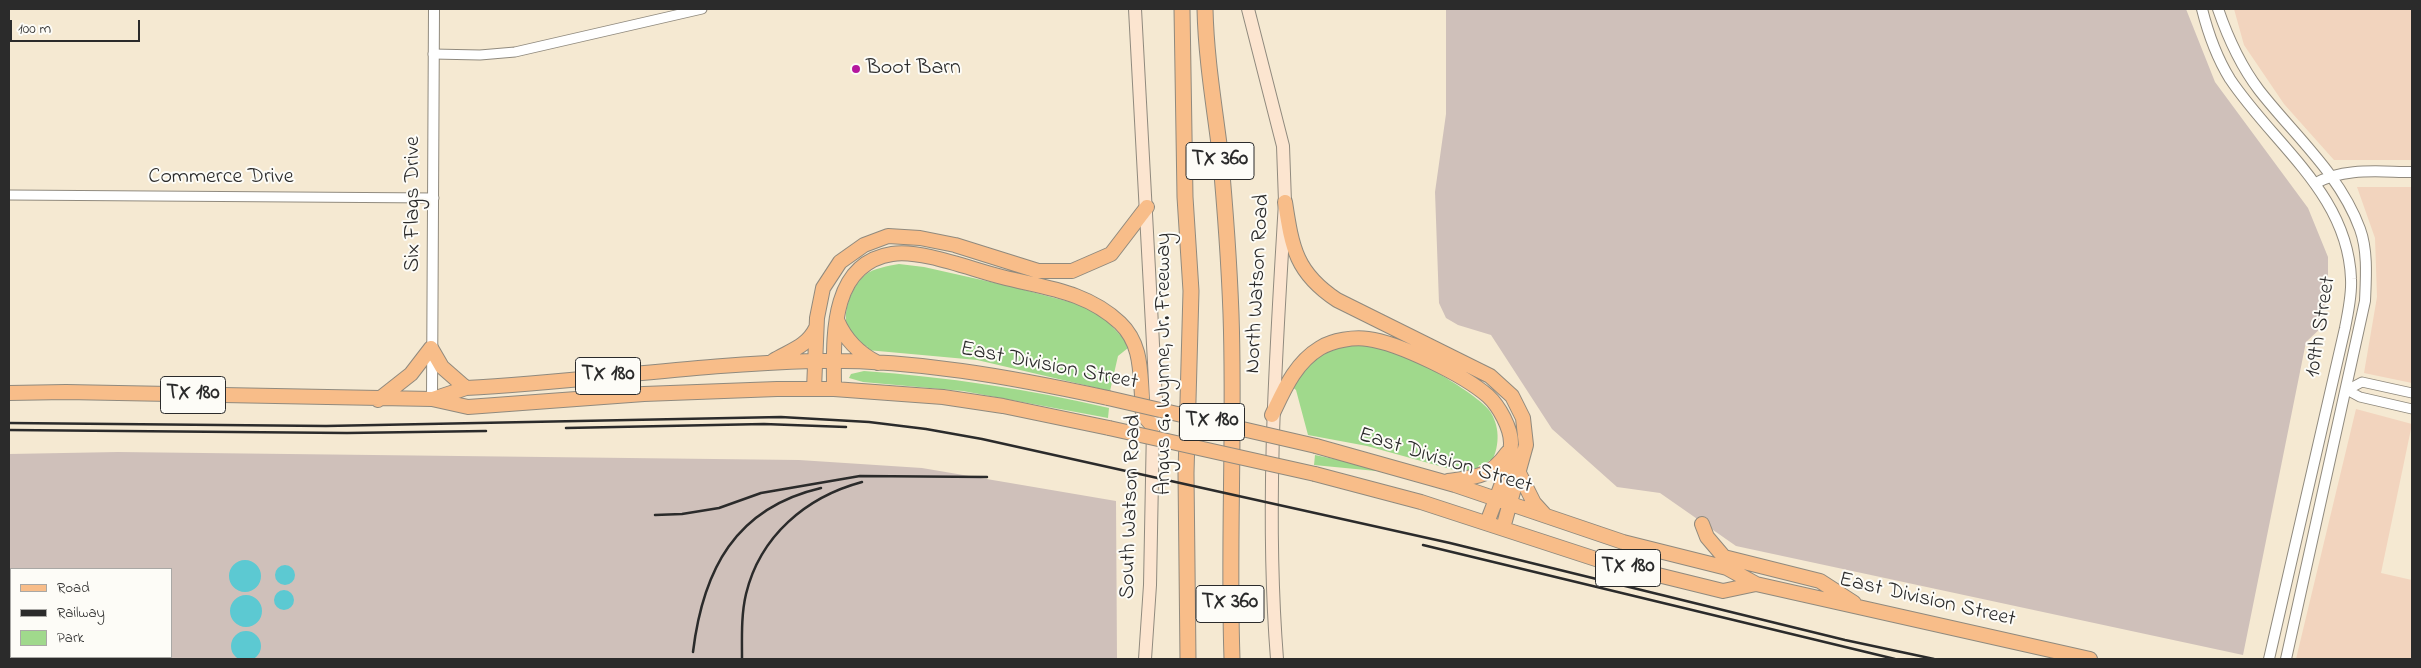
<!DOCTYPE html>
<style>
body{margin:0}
#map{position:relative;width:2421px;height:668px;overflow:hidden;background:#f5e9d2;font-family:"Indie Flower",sans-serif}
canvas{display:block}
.frame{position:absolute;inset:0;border:10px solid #2b2b2b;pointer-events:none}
.legend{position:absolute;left:10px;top:568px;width:162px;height:90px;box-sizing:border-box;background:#fdfcf7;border:1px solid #a9a8a5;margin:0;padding:6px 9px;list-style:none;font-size:15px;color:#2b2b2b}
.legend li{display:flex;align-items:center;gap:10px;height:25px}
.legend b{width:25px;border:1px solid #a9a8a5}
.scale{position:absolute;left:10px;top:20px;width:130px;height:22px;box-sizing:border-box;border:2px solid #2b2b2b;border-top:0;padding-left:6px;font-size:15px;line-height:18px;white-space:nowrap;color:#2b2b2b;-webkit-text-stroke:4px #fdfcf7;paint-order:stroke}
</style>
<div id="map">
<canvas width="2421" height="668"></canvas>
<div class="frame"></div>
<ul class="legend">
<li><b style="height:6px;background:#f8bd89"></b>Road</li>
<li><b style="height:6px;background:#2b2b2b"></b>Railway</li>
<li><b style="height:14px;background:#a0d98c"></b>Park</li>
</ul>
<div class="scale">100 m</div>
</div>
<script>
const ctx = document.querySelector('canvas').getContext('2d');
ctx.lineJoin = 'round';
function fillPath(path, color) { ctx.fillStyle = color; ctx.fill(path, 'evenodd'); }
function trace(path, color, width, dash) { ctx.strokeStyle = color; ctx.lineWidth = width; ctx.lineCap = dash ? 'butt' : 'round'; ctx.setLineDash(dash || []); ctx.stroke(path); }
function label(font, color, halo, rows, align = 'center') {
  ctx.font = font + ' "Indie Flower",sans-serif'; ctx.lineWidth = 4; ctx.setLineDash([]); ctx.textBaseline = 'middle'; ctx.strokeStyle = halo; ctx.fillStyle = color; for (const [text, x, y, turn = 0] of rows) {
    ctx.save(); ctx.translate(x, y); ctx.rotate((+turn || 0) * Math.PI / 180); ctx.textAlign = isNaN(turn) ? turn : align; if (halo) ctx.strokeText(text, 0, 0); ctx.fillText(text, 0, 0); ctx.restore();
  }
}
fillPath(new Path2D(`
 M2234,9H2412V160H2334L2284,104L2244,45Z
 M2357,187H2412V383L2364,373L2377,297L2375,238Z
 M2356,409L2412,424L2381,573L2412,580V659H2296Z`), '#f2d4be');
fillPath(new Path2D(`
 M1446,9H2186L2215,82L2308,208L2328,257V288L2322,327L2306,342L2243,655L1736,546L1660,493L1617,487L1552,429L1491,335L1458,325L1446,318L1439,303L1435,192L1446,114Z
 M118,452L799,460L922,468L1116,501L1117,659H9V454ZM11,569H171V657H11Z`), '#cfc0ba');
fillPath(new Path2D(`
 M899,264L924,267L1013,287L1085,306L1105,319L1124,339L1128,348L1118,356L1110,391L977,360L867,350L868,347L861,344V342C857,338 853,337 850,332C839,316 852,286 865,275C874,268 888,266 899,264Z
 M1364,343C1372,345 1381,347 1390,349C1411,356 1476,393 1489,410C1500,425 1500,445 1492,461L1490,460L1484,465H1479L1478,468L1471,470V472L1462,471L1461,472L1367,446L1308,435L1296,390L1291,386C1312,359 1328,344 1364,343Z
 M864,371C947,377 1028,389 1109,408L1108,418L963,391L863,382L849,378L851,374Z
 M1315,455L1377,468L1376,471L1314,465Z`), '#a0d98c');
fillPath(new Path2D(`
 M229 576a16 16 0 1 1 32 0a16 16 0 1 1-32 0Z
 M275 575a10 10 0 1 1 20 0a10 10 0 1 1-20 0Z
 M274 600a10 10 0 1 1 20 0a10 10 0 1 1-20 0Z
 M230 611a16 16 0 1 1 32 0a16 16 0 1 1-32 0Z
 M231 646a15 15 0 1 1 30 0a15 15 0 1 1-30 0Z`), '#5cc9d2');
const minor = new Path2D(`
 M433,54L480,55L515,52L702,9
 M9,195L434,198
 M2347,390L2362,382L2412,393
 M2347,390L2360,397L2412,409`);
const tertiary = new Path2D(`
 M2202,9C2208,33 2217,58 2230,79C2274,145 2348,194 2351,279C2352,295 2348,312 2345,328L2269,659
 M2218,9C2228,38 2240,65 2259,90C2294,135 2340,174 2360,229C2368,251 2366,278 2365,301L2286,659
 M2316,183C2345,167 2380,172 2412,172
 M432,399L434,9`);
const secondary = new Path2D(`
 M1135,9L1156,400L1153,426L1150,585L1145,659
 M1248,9L1283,146L1285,202C1276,354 1265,507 1277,659`);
const primary = new Path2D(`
 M1285,202C1292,248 1296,273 1337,300L1490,376L1512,396L1523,418L1526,445L1503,528
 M837,320C845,339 860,354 878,363
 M773,361C789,351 807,347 816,328
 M814,389L817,318L823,288L840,262L864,245L888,236L920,238L955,245L1038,271H1072L1111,254L1147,207
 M834,389C834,341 828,264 892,254C921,249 973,270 1002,277C1045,288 1086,291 1120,323C1141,343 1140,369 1142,396C1142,402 1141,410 1144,415C1146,419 1150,423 1153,426
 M9,393L66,392L432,399L468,407L644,394L777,389H834L943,397L1003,406L1109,428
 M433,399L466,388C582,382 697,364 813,361C913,359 1011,377 1108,398
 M378,400L411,374L431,348L442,367L466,388
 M1272,415C1284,390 1295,363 1320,348C1333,340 1354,337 1368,339C1399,343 1464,375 1488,396C1499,406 1511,428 1511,443C1511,467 1495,500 1487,523
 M1316,446L1455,485L1623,542L1727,568L1756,584L2090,659
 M1519,473L1534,503L1544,514
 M1315,474L1421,502L1605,562L1723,591L1756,584
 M1448,481C1477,477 1490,477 1507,453
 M1702,524L1707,537L1724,557L1820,581L1854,603`);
const motorway = new Path2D(`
 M1182,9L1185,197L1191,291L1186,473L1188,659
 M1205,9C1206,57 1214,104 1220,152C1225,206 1229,260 1231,314C1235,429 1228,544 1232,659`);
trace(minor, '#908a7e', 11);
trace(tertiary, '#908a7e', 12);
trace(secondary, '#908a7e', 14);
trace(primary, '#908a7e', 16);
trace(motorway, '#908a7e', 17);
trace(minor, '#fff', 9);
trace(tertiary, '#fff', 10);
trace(secondary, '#fce5d0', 12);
trace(primary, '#f8bd89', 14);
trace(motorway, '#f8bd89', 15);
trace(new Path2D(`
 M9,423L326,426L781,417L869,422L926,429L982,439L1450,543L1845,640L1934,659
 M566,428L764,424L846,427
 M9,430L347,433L486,431
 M655,515L682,514L719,508L761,493L860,476L987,477
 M1423,545L1895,659
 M693,652C703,570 735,508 821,488
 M742,659C742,638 741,615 746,594C760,536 806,497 862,482`), '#2b2b2b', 2.5);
const primaryBridge = new Path2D(`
 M1108,398L1316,446
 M1109,428L1315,474`);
trace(primaryBridge, '#908a7e', 16, []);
trace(primaryBridge, '#f8bd89', 14);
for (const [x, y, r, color] of [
 [856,69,5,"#b5179e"]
]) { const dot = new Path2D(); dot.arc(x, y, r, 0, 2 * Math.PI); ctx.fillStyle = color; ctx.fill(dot); trace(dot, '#fdfcf7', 2); }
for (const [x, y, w] of [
 [1220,161,68],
 [608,376,65],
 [193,395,65],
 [1212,422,65],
 [1628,568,65],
 [1230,604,68]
]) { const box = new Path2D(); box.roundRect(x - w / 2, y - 18.5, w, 37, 4); ctx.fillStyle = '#fdfcf7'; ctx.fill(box); trace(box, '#2b2b2b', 1); }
label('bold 21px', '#2b2b2b', null, [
 ["TX 360",1220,161],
 ["TX 180",608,376],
 ["TX 180",193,395],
 ["TX 180",1212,422],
 ["TX 180",1628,568],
 ["TX 360",1230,604]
]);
label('22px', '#2b2b2b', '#fdfcf7', [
 ["Boot Barn",866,69]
], 'left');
label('22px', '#2b2b2b', '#fdfcf7', [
 ["Commerce Drive",221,178],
 ["Six Flags Drive",414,204,-90],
 ["North Watson Road",1259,284,-87],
 ["109th Street",2322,327,-81],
 ["Angus G. Wynne, Jr. Freeway",1165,364,-90],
 ["East Division Street",1049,367,11],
 ["East Division Street",1445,462,17],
 ["South Watson Road",1132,507,-88],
 ["East Division Street",1927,601,13]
]);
</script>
